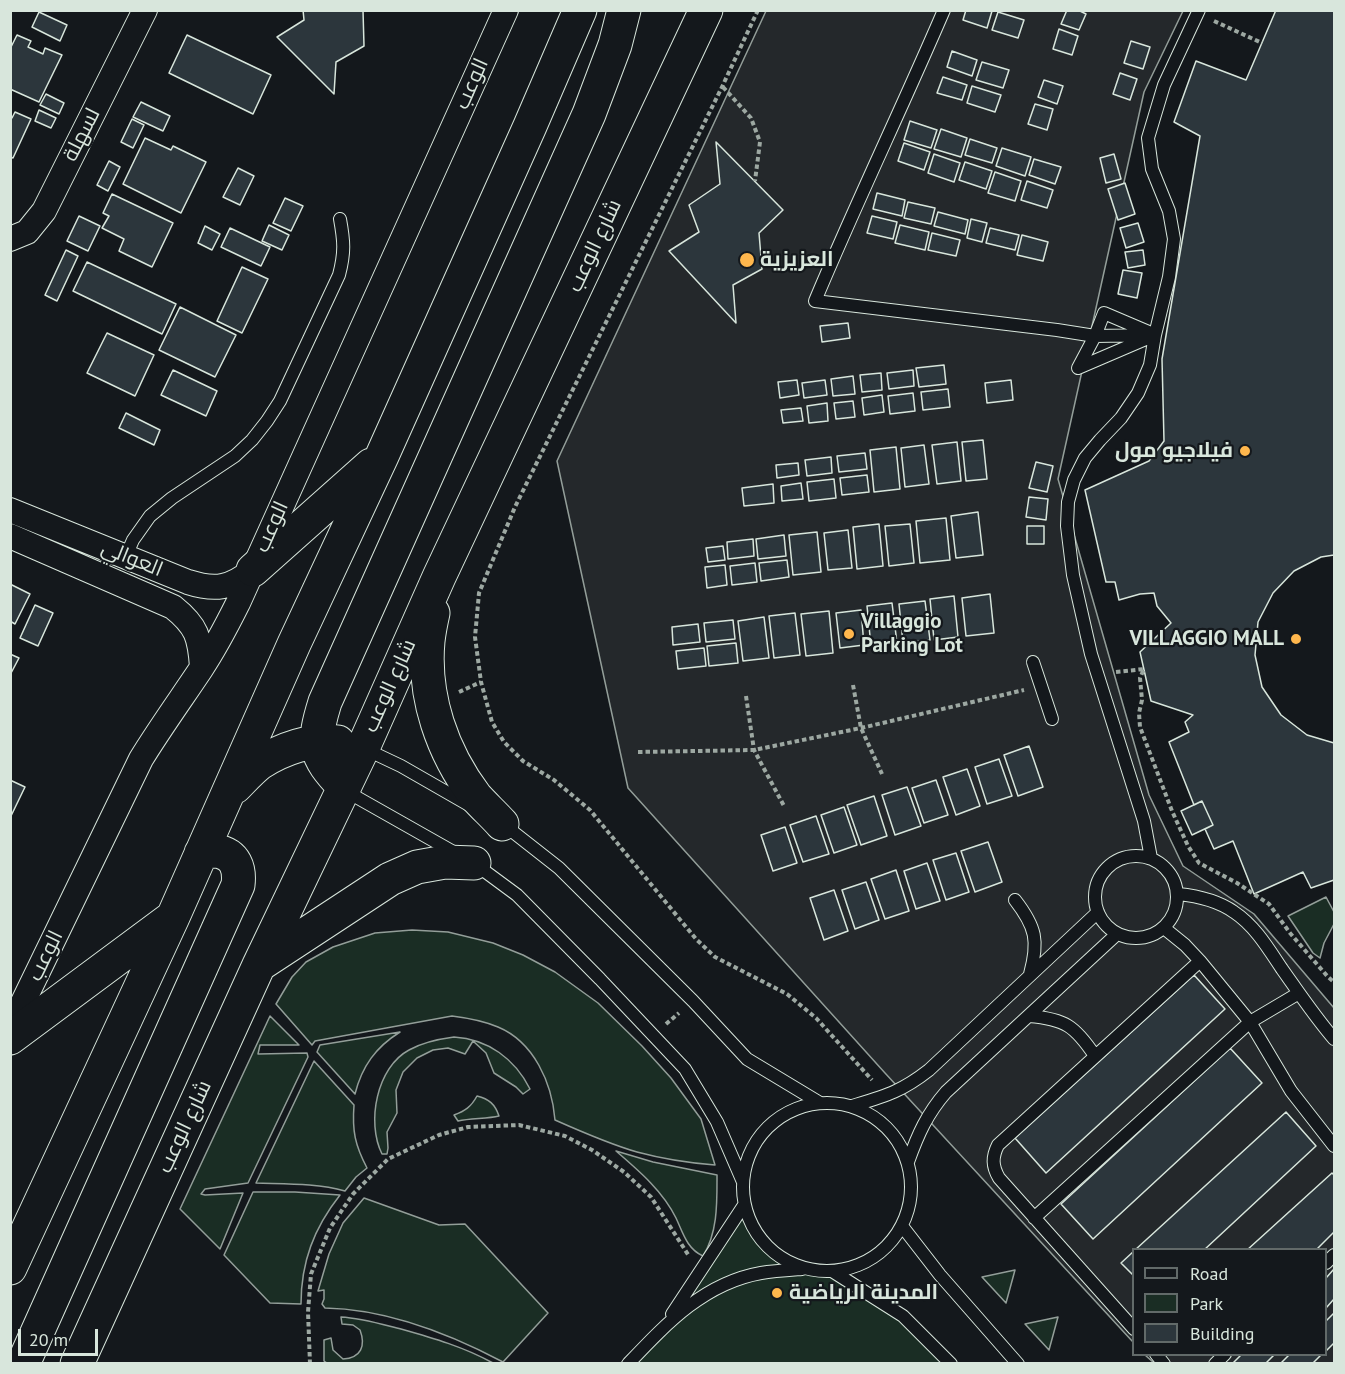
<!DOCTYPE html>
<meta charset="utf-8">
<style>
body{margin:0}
#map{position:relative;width:1345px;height:1374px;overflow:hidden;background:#14181c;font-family:"PT Sans",sans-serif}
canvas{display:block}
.frame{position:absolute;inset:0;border:12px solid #d8e6dc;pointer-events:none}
.legend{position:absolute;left:1132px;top:1248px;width:195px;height:108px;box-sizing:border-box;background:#14181c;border:2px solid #626a69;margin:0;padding:8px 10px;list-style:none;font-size:18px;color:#d8e6dc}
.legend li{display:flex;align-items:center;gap:12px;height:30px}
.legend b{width:30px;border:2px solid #626a69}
.scale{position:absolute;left:18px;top:1329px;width:80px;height:27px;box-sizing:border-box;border:3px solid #d8e6dc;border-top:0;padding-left:8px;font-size:18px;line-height:21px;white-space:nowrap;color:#d8e6dc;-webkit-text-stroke:4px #14181c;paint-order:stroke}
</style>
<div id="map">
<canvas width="1345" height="1374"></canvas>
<div class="frame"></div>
<ul class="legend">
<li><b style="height:8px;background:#14181c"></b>Road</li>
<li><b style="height:16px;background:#1a2d24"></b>Park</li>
<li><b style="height:16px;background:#2c363c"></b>Building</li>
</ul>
<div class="scale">20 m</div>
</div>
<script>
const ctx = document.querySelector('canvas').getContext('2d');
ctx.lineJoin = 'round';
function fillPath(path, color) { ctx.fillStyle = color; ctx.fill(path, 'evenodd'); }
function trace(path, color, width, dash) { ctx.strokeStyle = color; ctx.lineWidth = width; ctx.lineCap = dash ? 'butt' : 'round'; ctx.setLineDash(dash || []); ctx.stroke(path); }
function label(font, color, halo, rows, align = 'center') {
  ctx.font = font + ' "PT Sans",Cairo,sans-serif'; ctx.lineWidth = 4.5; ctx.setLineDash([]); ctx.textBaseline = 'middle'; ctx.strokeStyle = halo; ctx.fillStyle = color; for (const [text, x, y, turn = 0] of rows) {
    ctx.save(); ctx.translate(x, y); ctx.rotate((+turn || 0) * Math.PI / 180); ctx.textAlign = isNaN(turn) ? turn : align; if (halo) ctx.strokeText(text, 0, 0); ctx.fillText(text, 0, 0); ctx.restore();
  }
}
const green = new Path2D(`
 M1326,897L1334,912V924L1324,943L1320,958L1313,953L1288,916Z
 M412,930L448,932L493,943L523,955L555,972L598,1003L642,1046L671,1078L701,1119L715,1165C689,1163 663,1159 637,1152C609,1144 582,1132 555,1120C552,1083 534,1042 498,1027C484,1021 468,1018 452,1016L315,1041L312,1045L276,1004L292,977L306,962L333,947L375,933Z
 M270,1016L299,1045H260L258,1054L307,1053L308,1057L248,1183L205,1189L201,1194L205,1195L243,1193L220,1249L180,1209Z
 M400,1032C376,1047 362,1066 355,1094L317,1052L320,1045Z
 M454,1037C488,1039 515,1059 530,1089L523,1094L516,1087L494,1073L486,1053L473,1041L465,1054L448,1048L433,1050L417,1058L403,1072L396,1090L397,1113L387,1132L388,1148L387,1154H382C366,1122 377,1067 409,1050C423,1042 439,1039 454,1037Z
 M314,1061L354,1105C352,1131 355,1145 367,1168L356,1177L345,1191C317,1183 285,1184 256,1183Z
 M477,1096C489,1099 495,1104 499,1116C487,1119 471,1118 458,1121L454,1115C465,1111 471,1107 477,1096Z
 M616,1151L653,1162L717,1175C717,1202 718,1232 703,1256C687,1249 683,1233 676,1218C663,1191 638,1170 616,1151Z
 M253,1192H295L340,1195C314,1228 301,1262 301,1304L270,1303L224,1255Z
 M364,1198L439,1225L465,1224L548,1313L503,1362C450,1334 386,1309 325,1308L322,1304L324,1299V1290L318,1291L329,1254L343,1223Z
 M744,1205L755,1231L773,1252L789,1262L807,1269L832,1271L903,1316L948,1364H628L665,1325Z
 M1015,1270L1006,1303L982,1277Z
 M341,1317C361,1318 381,1324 401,1329C433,1338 464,1347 493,1363H327L324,1361V1340L331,1338L333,1350L343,1359C361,1358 366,1346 360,1330L353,1325L342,1324Z
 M1058,1317L1049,1350L1025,1324Z`);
fillPath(green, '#1a2d24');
trace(green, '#939e99', 1.5);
const parking = new Path2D(`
 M766,11H1183L1144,92L1058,479L1149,795L1183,866L1254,914L1334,1008V1363H1154L1145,1355L1326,1354V1250H1134L1133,1342L885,1073L628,788L557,461Z`);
fillPath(parking, '#24282b');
trace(parking, '#939e99', 1.5);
const building = new Path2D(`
 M303,10H363L364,46L336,62L334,94L277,37L304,20Z
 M966,10L992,11L987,28L963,20Z
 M1067,10H1078L1086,14L1079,30L1061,24Z
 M1276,10H1334V880L1311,888L1303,872L1254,894L1233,841L1214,849L1205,829L1213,825L1202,801L1194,805L1169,742L1189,732L1185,722L1193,715L1151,701L1140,652L1171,623L1157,606L1154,593L1140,594L1119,600L1115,582H1106L1085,490L1149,461L1164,441L1162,359L1200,136L1174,122L1196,61L1246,80Z
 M39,12L67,25L60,41L32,27Z
 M998,12L1024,20L1018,38L992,30Z
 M1059,29L1078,36L1072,55L1053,49Z
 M17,35L31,41L28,47L43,54L45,48L62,55L39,102L10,89V49Z
 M187,35L271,75L253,114L169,73Z
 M1131,41L1150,47L1143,69L1124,63Z
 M952,51L977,60L972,76L947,67Z
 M982,62L1009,70L1003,88L976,80Z
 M1120,73L1137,79L1130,100L1113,94Z
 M943,77L967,85L962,100L937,93Z
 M1044,80L1063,86L1057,104L1038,97Z
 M972,86L1001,95L995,112L967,103Z
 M46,94L64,103L59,114L40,105Z
 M141,102L170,116L163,131L133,117Z
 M1035,104L1053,109L1047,130L1028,124Z
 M39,110L56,118L51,128L35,121Z
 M15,112L31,119L13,158L10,157V117L12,118Z
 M132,119L144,125L133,148L121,142Z
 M910,121L937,130L931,148L904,140Z
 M941,129L967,138L961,157L934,149Z
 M145,138L171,150L173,146L206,162L181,213L123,184Z
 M970,139L997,148L992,163L965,155Z
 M716,142L783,210L759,233L762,269L733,285L736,323L669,251L699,232L689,205L720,184Z
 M904,143L930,152L924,170L898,161Z
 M1002,148L1031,157L1025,176L996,166Z
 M934,154L960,163L954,182L928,173Z
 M1114,154L1121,179L1106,183L1100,158Z
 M1034,159L1061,167L1055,184L1029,175Z
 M109,161L120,167L108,191L97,185Z
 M965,162L992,171L986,189L959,180Z
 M238,168L254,176L240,205L223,197Z
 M995,172L1021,181L1015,201L988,193Z
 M1027,181L1053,190L1047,208L1021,200Z
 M1125,183L1135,214L1118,220L1108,189Z
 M877,193L905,200L902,216L873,209Z
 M112,194L173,223L152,267L119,251L124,239L102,228L109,216L103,213Z
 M285,198L303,206L291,231L273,223Z
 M908,202L935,208L931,224L904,218Z
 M938,212L968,220L965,234L934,226Z
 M79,216L100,226L88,251L67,241Z
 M872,216L897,222L893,239L867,233Z
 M971,219L987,223L982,242L967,238Z
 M1138,223L1144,242L1126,248L1120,228Z
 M269,225L289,235L282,250L262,241Z
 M900,225L929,232L925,250L895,243Z
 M205,226L220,234L212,250L198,243Z
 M230,228L270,247L261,266L221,247Z
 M990,228L1019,235L1015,250L986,243Z
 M932,233L960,240L956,256L928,250Z
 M1022,235L1048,242L1043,261L1017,255Z
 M66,250L78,256L57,301L45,295Z
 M1143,250L1145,265L1128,268L1125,252Z
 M87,262L176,304L162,334L73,291Z
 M242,267L268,279L242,333L217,321Z
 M1123,270L1142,273L1137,298L1118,294Z
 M180,307L236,335L215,377L159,350Z
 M848,323L850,338L822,342L820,326Z
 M107,333L154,355L135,396L87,373Z
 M944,365L946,384L919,387L916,368Z
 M173,370L217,391L206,416L161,395Z
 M913,370L914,386L889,389L887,373Z
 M881,373L882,390L862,392L860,375Z
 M853,376L855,394L833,396L831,379Z
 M797,380L799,395L780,398L778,382Z
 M825,380L827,395L804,398L802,383Z
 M1011,380L1013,400L987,403L985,383Z
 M948,389L950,407L923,410L921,392Z
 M913,393L915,411L890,414L888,396Z
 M882,395L884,412L864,415L862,398Z
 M853,401L855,417L836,419L834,403Z
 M827,403L828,421L809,423L807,406Z
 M801,408L803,421L783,423L781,410Z
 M126,413L160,430L154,445L119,428Z
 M983,440L987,479L966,481L962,442Z
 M957,442L961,481L937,484L932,445Z
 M924,445L929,484L905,487L901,448Z
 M896,447L900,489L874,492L870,450Z
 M865,453L867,469L839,472L837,456Z
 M831,457L832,473L807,476L805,460Z
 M1036,462L1053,466L1047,492L1029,488Z
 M798,463L799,475L777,478L776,465Z
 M867,475L869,492L842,495L840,478Z
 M834,479L836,498L809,501L807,482Z
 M801,483L803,499L782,501L781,486Z
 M773,484L774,503L744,506L742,488Z
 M1029,497L1048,499L1046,520L1026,517Z
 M978,512L983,555L956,558L951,516Z
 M946,518L950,560L920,563L916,521Z
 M879,524L883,566L857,569L853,527Z
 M910,524L914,563L889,566L885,526Z
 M1027,526H1044V544H1027Z
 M848,530L852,568L828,570L824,533Z
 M817,532L821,572L793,575L789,535Z
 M784,535L786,556L758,559L756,539Z
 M753,539L754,556L728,559L727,542Z
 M723,546L725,560L708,562L706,548Z
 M1334,555V743L1307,735L1281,715L1262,687L1255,655L1258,622L1273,593L1294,571L1321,557Z
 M787,560L789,577L761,581L759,563Z
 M755,563L757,582L732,585L730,566Z
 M725,565L727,585L707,588L705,567Z
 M10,584L30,594L15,624L10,621Z
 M990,594L994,633L966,636L962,598Z
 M954,596L958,637L934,640L930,599Z
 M925,601L930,640L903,643L899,604Z
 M892,603L897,643L871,646L867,606Z
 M35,605L53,613L38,646L20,638Z
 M861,610L864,645L840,648L836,613Z
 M829,611L833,653L806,656L801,614Z
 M795,613L800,655L774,658L769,616Z
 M764,617L769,658L743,661L738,621Z
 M733,620L735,639L706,642L704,623Z
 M698,624L700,642L673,645L672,627Z
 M736,643L738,663L709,666L707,646Z
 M704,648L706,666L678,669L676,651Z
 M10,654L19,658L10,675Z
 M1029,746L1043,787L1018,796L1004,755Z
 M999,759L1012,796L987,804L975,767Z
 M967,769L980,806L956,815L943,777Z
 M10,780L25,787L10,818Z
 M936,780L948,815L924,823L912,788Z
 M907,787L921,826L895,835L882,795Z
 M874,796L887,836L861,845L847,805Z
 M1202,801L1213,825L1192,835L1181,811Z
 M844,807L857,845L834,853L821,815Z
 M816,816L829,854L803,862L790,825Z
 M785,827L797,863L773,871L761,835Z
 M988,842L1002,882L975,892L961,851Z
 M956,853L969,892L946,900L933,860Z
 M927,863L940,901L916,909L904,871Z
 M896,870L909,911L885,919L871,879Z
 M866,882L879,920L855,929L842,890Z
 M834,890L848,931L824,940L810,898Z
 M1194,975L1225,1009L1046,1173L1015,1138Z
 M1230,1048L1262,1083L1093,1239L1061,1204Z
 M1286,1112L1316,1146L1204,1250H1135Z
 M1332,1173L1334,1175V1232L1316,1250H1247Z
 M1134,1251V1276L1121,1263Z
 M1334,1269V1299L1326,1308V1278Z
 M1334,1313V1343L1326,1351V1321Z
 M1242,1354H1275L1265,1364H1232Z
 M1290,1354H1322L1312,1364H1280Z`);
fillPath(building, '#2c363c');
trace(building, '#d8e6dc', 1.5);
const lane = new Path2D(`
 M944,10C902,108 856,203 815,301L1057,330L1095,336L1155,335
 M1078,368L1095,336L1104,313L1151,333
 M1078,368L1148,338
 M126,556L133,540L150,516L172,498L235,456L252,440L267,421L280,401L339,275C345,252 344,241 340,219
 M1033,662L1052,719
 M363,748L401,766L469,805
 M345,788L358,798L457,854
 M503,824L559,868L693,1001L747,1059L820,1103
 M1095 897a41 41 0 1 1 82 0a41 41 0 1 1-82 0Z
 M1151,858L1144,821L1091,654L1073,575L1067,526L1068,502L1074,480L1085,458L1100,440L1121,418L1138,393L1150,365L1155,335L1169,277L1174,239L1169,211L1152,169L1148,138L1164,85L1199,10
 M475,864L517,895L600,979L685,1069L717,1122L743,1182
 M1178,894C1198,896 1217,900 1234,912C1255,926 1268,948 1282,969C1299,993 1315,1017 1334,1039
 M1015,900C1036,927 1039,941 1030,974
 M1164,928L1185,945L1200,961L1250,1022L1291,1091L1334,1146
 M1029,1016C1065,1019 1075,1026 1095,1056
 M743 1187a84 84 0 1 1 168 0a84 84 0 1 1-168 0Z
 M852,1106C885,1096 901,1092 929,1070L1098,912
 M908,1162C918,1134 927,1114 946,1092L1117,934
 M1034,1218L1250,1022L1299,993
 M902,1226L940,1275L1018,1364
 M1326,1263L1334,1255
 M832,1271L903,1316L951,1364
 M672,1314L744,1205
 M1134,1329L999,1178C992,1166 992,1157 998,1145L1200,961
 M1156,1354L1164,1364
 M628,1364C666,1324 704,1283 761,1273C774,1271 789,1270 802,1269
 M1215,1364L1225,1354`);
const street = new Path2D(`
 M10,239L27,232L44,211L145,10
 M10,510L188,582C216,591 230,588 253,570
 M10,536L173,607C197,626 200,638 202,667
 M10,1029L141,759C160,728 181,699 201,669C215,648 227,625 238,603L506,10`);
const primary = new Path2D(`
 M253,570L371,465
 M433,613C431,622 429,632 428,641C423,697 442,752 476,797C484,806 494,815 502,824
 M235,787C243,779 251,770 260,763C282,749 312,738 338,742
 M344,787C313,755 312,744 325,702L589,114L615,45L624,10
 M259,965L390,879L417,867L445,862L474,863
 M10,1038L169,920
 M10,1268L173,917L294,644L382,456L530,126L580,10
 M23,1364L238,885C240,869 236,854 216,851C212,851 206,852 201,853
 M77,1364L259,965L363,748L439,577L706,10`);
trace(lane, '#d8e6dc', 14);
trace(street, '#d8e6dc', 26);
trace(primary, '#d8e6dc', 35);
trace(new Path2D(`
 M758,10L722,87L515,507L479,593L475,637L481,682L492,722L504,742L523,761L554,780L590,810L696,939L715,957L787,994L816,1018L872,1080
 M1214,21L1262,43
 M723,87L751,118L760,142L755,181
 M1116,672L1144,669L1140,678L1142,700L1139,713L1140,727L1172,811L1188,846L1199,863L1237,883L1269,904L1290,933L1328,977L1334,982
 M853,685L861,728L882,774
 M459,692L481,682
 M746,696L754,750L784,806
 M638,752L754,750L861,728L1024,690
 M666,1024L679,1013
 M310,1364L308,1312L311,1274L330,1228L353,1194L388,1159L439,1135L468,1127L519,1125L565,1136L592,1150L624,1172L651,1197L689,1256`), '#9da8a2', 4, [4.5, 3]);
trace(lane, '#14181c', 12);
trace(street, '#14181c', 24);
trace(primary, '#14181c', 33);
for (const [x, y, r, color] of [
 [747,260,8,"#ffb74d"],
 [1245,451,6,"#ffb74d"],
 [849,634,6,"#ffb74d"],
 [1296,639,6,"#ffb74d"],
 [777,1293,6,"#ffb74d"]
]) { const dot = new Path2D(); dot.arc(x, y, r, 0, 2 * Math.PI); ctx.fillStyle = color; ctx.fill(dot); trace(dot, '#14181c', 2); }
label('21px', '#d8e6dc', '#14181c', [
 ["الوعب",472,84,-66],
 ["لسهلة",82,135,-63],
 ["شارع الوعب",595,246,-65],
 ["الوعب",272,527,-66],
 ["العوالي",132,559,22],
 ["شارع الوعب",390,686,-66],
 ["الوعب",46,956,-64],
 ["شارع الوعب",185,1127,-65]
]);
label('bold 21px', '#d8e6dc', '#14181c', [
 ["العزيزية",760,260],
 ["فيلاجيو مول",1233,451,"right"],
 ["Villaggio",861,622],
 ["Parking Lot",861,646],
 ["VILLAGGIO MALL",1284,639,"right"],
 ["المدينة الرياضية",789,1293]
], 'left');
</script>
